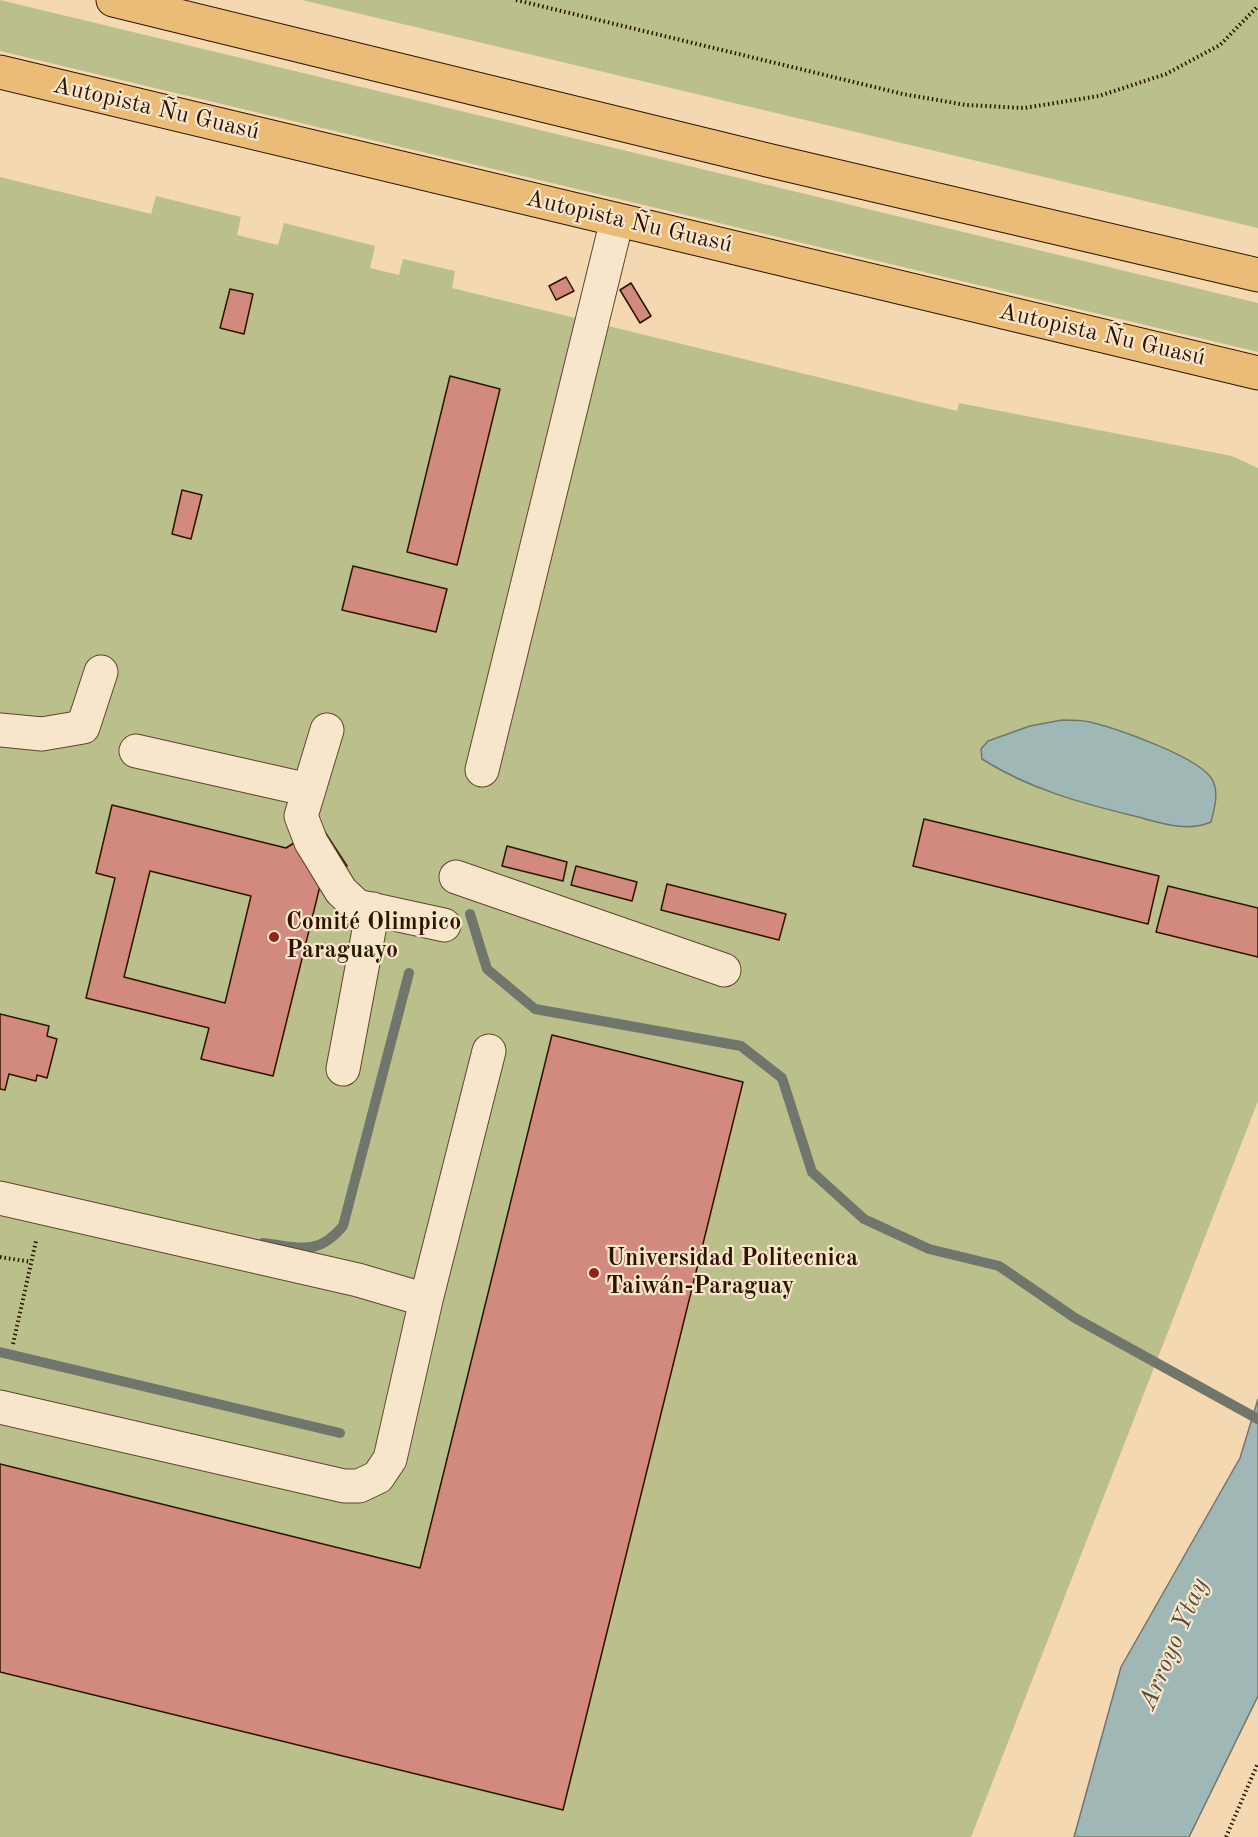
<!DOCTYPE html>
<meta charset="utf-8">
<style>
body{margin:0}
canvas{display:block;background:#f4d8b1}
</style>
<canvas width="1258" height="1837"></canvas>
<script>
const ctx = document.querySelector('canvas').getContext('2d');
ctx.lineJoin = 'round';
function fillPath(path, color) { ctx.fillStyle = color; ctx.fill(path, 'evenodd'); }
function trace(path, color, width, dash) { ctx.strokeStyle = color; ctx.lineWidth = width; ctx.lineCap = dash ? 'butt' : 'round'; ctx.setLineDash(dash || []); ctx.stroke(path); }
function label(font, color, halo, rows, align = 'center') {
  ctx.font = font + ' "Old Standard TT",serif'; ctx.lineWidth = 4.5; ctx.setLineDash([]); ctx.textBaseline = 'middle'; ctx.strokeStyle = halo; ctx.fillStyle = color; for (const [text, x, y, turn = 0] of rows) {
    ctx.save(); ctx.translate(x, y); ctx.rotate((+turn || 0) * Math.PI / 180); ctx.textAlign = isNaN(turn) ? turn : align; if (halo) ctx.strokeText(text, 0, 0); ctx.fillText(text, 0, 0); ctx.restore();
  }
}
fillPath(new Path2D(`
 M0,0L1258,303V352L0,51Z
 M302,0H1258V228Z
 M0,177L151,214L156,196L241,217L237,235L278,245L284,223L375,246L370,268L399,275L403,259L455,271L452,288L957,411L959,403L1232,456L1258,468V1101L971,1837H0Z`), '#bbbf8c');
const water = new Path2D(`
 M1062,720C1071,720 1081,720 1090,722C1115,728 1203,758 1213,781C1219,794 1214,810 1211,822C1186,833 1159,822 1134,816C1081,803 1029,789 982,759L981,749L988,741L1030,726Z
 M1258,1399V1696L1189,1837H1074L1121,1667L1240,1458Z`);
fillPath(water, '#9fb8b5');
trace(water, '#71766d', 1.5);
trace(new Path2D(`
 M470,914L487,969L535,1009L741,1046L782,1078L812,1172L864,1219L929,1249L999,1266L1075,1318L1258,1419
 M263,1243C299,1247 317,1257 343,1226L409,973
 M0,1352L340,1433`), '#71766d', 10);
const building = new Path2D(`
 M566,277L574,291L556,300L549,286Z
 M631,283L651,316L640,323L620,290Z
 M230,289L253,294L244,334L220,328Z
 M450,376L500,389L457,565L407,552Z
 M182,490L202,495L191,539L172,534Z
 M353,566L447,589L436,632L342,610Z
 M112,805L286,848L321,826L347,866L321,882L273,1076L201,1059L209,1028L86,998L115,878L96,873ZM150,871L251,896L225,1003L124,977Z
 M924,819L1159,876L1148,924L913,866Z
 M507,846L567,862L563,881L502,866Z
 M576,866L637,882L632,901L571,885Z
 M667,884L786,914L779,940L661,910Z
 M1168,886L1258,908V957L1156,932Z
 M0,1014L49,1026L47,1036L57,1039L47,1078L37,1075L36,1081L9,1074L5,1090L0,1089Z
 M552,1035L743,1082L563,1810L0,1672V1464L420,1568Z`);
fillPath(building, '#d28a7f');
trace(building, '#2d1401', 1.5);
const minor = new Path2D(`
 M0,730L42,734L83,727L101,672
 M327,730L301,816L311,842L341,891L357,906L444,925
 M136,751L309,790
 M482,770L617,220
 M456,877L724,970
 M343,1069L373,909
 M0,1198L358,1280L426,1300L489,1051
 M0,1407L344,1486H359L378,1477L390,1459L426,1300`);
const highway = new Path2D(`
 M113,0L767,160L1258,275
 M0,72L1258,373`);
trace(minor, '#5f452d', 35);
trace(highway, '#2d1401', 35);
trace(new Path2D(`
 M516,0L903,94L966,105L1024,108L1099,96L1166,74L1220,45L1258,6
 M0,1257L31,1262
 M13,1344L36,1241
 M1226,1837L1258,1763`), '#2d1401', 4, [1.5, 3]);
trace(minor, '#f8e6cc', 33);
trace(highway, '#eabc78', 33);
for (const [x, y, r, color] of [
 [274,937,6,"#8f2418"],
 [594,1273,6,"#8f2418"]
]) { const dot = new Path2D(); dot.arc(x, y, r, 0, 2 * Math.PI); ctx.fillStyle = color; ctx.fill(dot); trace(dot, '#f8e6cc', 2); }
label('24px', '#2d1401', '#f8e6cc', [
 ["Autopista Ñu Guasú",156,109,13],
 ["Autopista Ñu Guasú",629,222,13],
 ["Autopista Ñu Guasú",1102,335,13]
]);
label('bold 24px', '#2d1401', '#f8e6cc', [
 ["Comité Olimpico",286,923],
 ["Paraguayo",286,951],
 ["Universidad Politecnica",606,1259],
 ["Taiwán-Paraguay",606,1287]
], 'left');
label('italic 26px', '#554d40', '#f8e6cc', [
 ["Arroyo Ytay",1174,1644,-67]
]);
</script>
